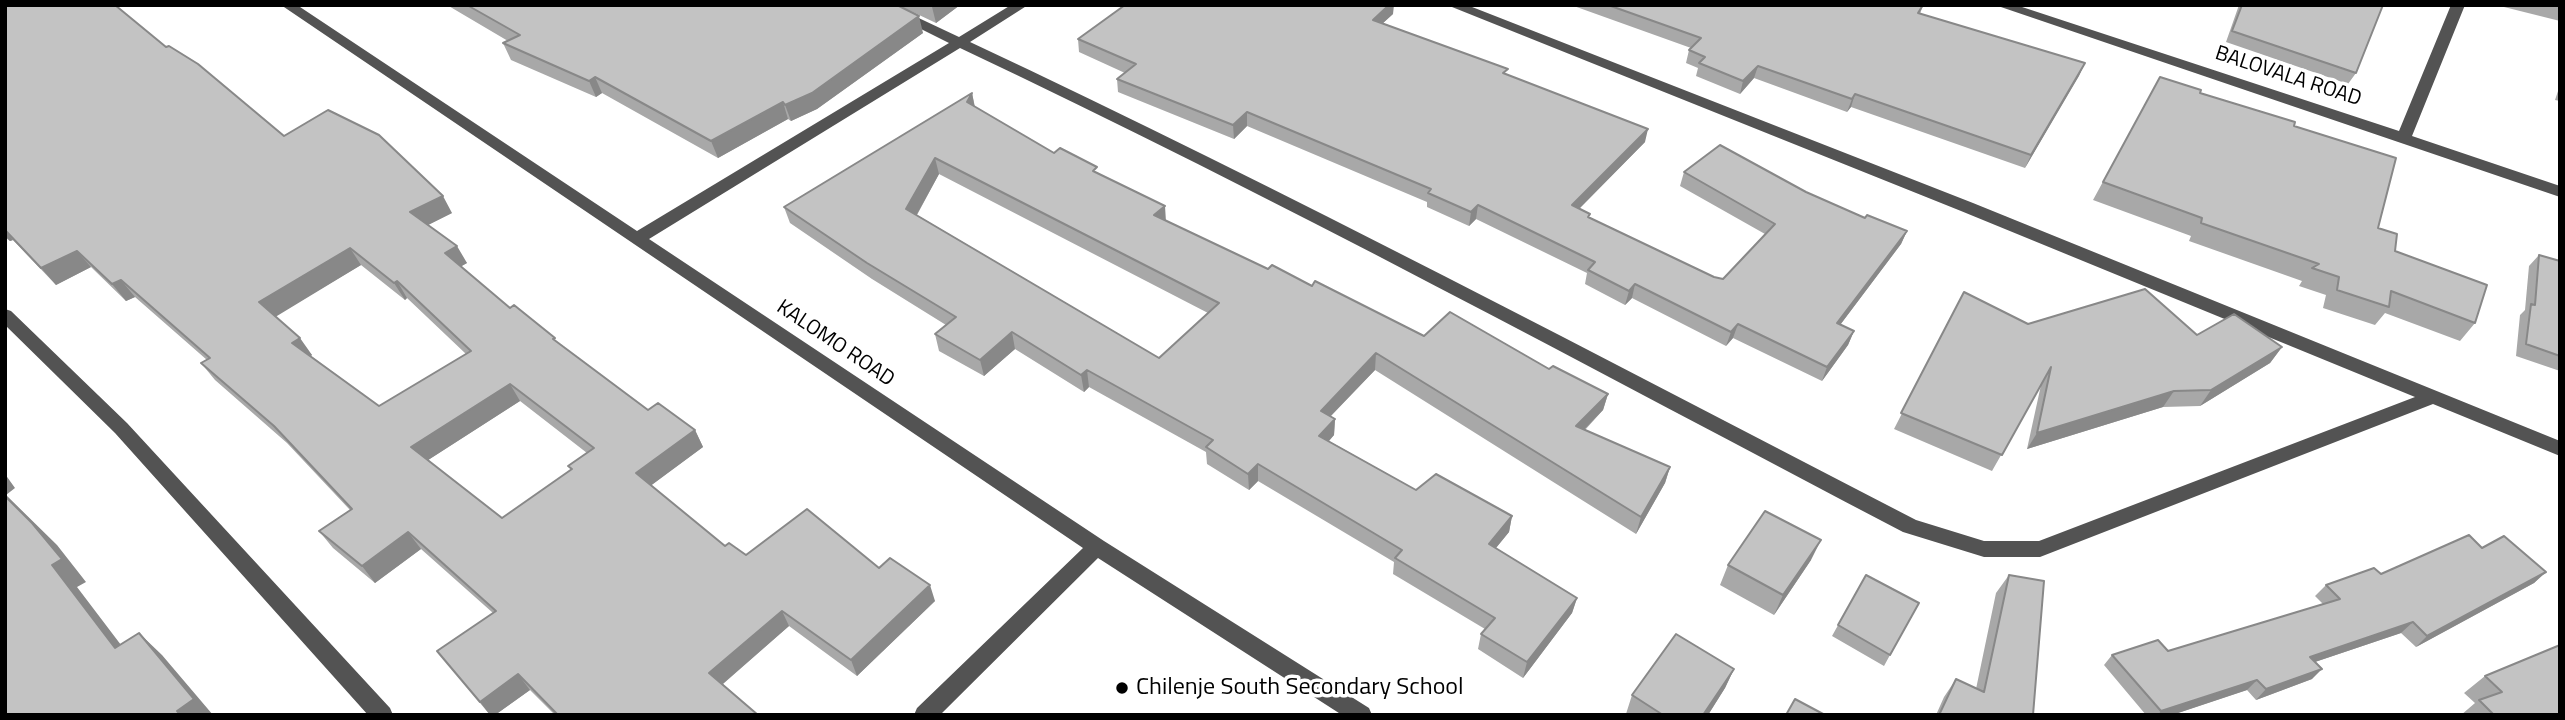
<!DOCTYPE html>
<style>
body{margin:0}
#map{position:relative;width:2565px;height:720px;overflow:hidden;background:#fff;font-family:"Titillium Web",sans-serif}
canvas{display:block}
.frame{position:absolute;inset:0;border:7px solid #000;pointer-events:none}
</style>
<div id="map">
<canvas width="2565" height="720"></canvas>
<div class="frame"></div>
</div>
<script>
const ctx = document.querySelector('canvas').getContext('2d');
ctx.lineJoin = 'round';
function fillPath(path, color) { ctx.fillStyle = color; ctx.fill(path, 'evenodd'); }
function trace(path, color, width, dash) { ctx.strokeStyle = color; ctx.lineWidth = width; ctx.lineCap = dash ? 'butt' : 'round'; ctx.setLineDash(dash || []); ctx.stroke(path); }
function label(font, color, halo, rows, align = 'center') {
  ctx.font = font + ' "Titillium Web",sans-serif'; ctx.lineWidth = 7; ctx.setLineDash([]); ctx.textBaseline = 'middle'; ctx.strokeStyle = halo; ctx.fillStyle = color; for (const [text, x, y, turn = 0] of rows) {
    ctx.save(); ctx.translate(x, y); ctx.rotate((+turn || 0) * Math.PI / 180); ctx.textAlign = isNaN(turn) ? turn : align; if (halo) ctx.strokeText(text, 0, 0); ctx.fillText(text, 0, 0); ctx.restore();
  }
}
fillPath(new Path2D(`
 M281,5H297L637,231L949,43L873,5H891L959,37L1011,5H1028L970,42C1290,192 1602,358 1916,520L1984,541H2039L2415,397L1961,211L1447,5H1467L1973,203L2560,441V456L2433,404L2040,557H1984L1903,532C1590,368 1280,199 960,48L649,239L1104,541L1369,708L1372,715H1342L1098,558L940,715H914L917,708L1083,548Z
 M1995,5H2016L2399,131L2451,5H2465L2412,136L2560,186V197Z
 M5,309L11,311L127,423L390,708L393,715H368L115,433L5,325Z`), '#535353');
fillPath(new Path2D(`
 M5,5L166,47L284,136L452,213L428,225L467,263L461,266L510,308L558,343L648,410L695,430L703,447L651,485L725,546L746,555L879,568L935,601L857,676L789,626L723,684L758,715H555L530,690L495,715H490L437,651L493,613L421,549L375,583L333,548L319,531L350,510L287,443L215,380L201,363L207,360L135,297L126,301L91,267L56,285L13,240L10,241L5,237ZM361,265L405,300L407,298L466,354L379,406L311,356L312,355L275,316ZM520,401L587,453L568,466L571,470L502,518L428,460Z
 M447,5H897L923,33L817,109L791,121L788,119L718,158L602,93L596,97L511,60L503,43L508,41Z
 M898,5H960L936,23Z
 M1571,5H1923L1920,14L2085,63L2025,168L1851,107L1847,112L1754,78L1740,94L1696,76L1698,68L1686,63L1689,50L1691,48Z
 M2239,5H2383L2356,73L2348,84L2226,42Z
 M2496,5H2560V21Z
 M1393,14L1383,23L1507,75L1645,142L1579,209L1590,218L1714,277L1723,279L1765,234L1680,186L1684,172L1806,192L1865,218L1907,231L1901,244L1840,325L1854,331L1848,345L1822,381L1733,338L1726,346L1632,298L1625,305L1585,284L1587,273L1476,219L1469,226L1427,207V202L1247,126L1234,139L1118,92L1117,79L1125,73L1079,52L1078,39Z
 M2160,77L2200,93L2294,126L2378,228L2395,251L2475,323L2460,341L2385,313L2375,325L2323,308L2326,295L2299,286L2302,281L2189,241L2191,236L2093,200Z
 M2560,85V101L2555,100Z
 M972,93L975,107L1054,153L1098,173L1166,221L1268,269L1312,286L1424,336L1549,369L1608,394L1603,410L1585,430L1670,467L1665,483L1636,534L1375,370L1331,416L1335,419L1334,435L1329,441L1416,490L1512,516L1509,532L1496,548L1577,598L1572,613L1523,678L1478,649L1481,634L1485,629L1393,574L1394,562L1258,481L1249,490L1207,464L1206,452L1089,387L1084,392L1015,349L984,376L939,351L935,334L946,325L872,279L790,223L784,207ZM939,174L1208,313L1159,358L917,215Z
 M2539,255L2560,261V371L2516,356L2520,315L2525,310L2529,266Z
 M1964,292L2028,324L2197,335L2282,347L2270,363L2200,406L2163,407L2027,449L2041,385L1992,471L1894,429Z
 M2482,548L2546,572L2534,583L2416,647L2401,633L2315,662L2312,679L2256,700L2247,690L2172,715H2146L2104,665L2112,655L2168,651L2323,604L2315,596L2326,585L2381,574Z
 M1811,560L1774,615L1720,585L1728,565Z
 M1866,575L1890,655L1884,666L1832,636Z
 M2009,575L2033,715H1936L1944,697L1956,679L1976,689L1996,593Z
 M1734,669L1725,688L1708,715L1626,714L1632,695Z
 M2485,676L2560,715H2461L2475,703L2464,693Z`), '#a8a8a8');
fillPath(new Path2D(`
 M934,5H960L936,23L932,7Z
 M1389,5H1394L1393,14L1372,33L1373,20Z
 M919,16L923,33L817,109L791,121L785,105Z
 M2085,63L2079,76L2025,168L2031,155Z
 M1758,66L1754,78L1740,94L1743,81Z
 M595,77L602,93L596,97L589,81Z
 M972,93L975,109L967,102Z
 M1855,94L1851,107L1847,112L1852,99Z
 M783,102L788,119L718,158L711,141Z
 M1247,112V126L1234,139L1233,125Z
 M1648,129L1645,142L1569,219L1572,205Z
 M935,158L939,174L911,225L906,209Z
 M443,196L452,213L420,229L410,212Z
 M1478,205L1476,219L1469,226L1471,212Z
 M1165,206L1166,222L1154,215Z
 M5,231L13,240L10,241L5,236Z
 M1907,231L1901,244L1831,337L1837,323Z
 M457,246L467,263L455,270L445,253Z
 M350,248L361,265L272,319L259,302Z
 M77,251L91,267L56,285L41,268Z
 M121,280L135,297L126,301L112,284Z
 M397,281L407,298L405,300L394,283Z
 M1635,284L1632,298L1625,305L1629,291Z
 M1738,324L1733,338L1726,346L1731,332Z
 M1854,331L1848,345L1822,381L1827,367Z
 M1012,332L1015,349L984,376L980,360Z
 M300,338L312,355L305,360L292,343Z
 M2282,347L2270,363L2200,406L2211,390Z
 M1376,353L1375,370L1320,427L1321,411Z
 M1087,370L1089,387L1084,392L1081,375Z
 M510,384L520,401L422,464L411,447Z
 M2174,391L2163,407L2027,449L2037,433Z
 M1608,394L1603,410L1572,442L1576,426Z
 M1335,419L1334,435L1319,452V436Z
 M695,430L703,447L645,490L636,473Z
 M1258,464V481L1249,490L1248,474Z
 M1670,467L1665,483L1636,534L1641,517Z
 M5,474L15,488L6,495L57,545L86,582L77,587L140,670L115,648L52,565L5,496Z
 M1512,516L1509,532L1486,560L1489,544Z
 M408,532L421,549L375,583L362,566Z
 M1821,540L1811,560L1774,615L1783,595Z
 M2546,572L2534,583L2416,647L2427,636Z
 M930,585L935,601L857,676L851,660Z
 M1577,598L1572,613L1523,678L1527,662Z
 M782,611L789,626L718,688L709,673Z
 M2413,622L2401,633L2300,667L2310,657Z
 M139,633L162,655L213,715H180L177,711Z
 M1734,669L1725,688L1708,715H1703Z
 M2322,669L2312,679L2256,700L2266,689Z
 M518,674L530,690L495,715H490L480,702Z
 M2257,680L2247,690L2172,715H2158L2161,711Z`), '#888');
const building = new Path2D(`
 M5,5H115L166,47L169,46L198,64L284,136L328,110L379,135L443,196L410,212L457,246L445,253L510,308L514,305L555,338L553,339L648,410L658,403L695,430L636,473L725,546L729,543L746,555L807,509L879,568L890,558L930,585L851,660L782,611L709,673L758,715H558L518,674L480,702L437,651L496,611L408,532L362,566L319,531L352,509L274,426L201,363L210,358L121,280L112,284L77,251L41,268L5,230ZM350,248L394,283L397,281L471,351L379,406L292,343L300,338L259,302ZM510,384L594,448L568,466L572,469L502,518L411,447Z
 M467,5H897L919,16L812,93L785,105L783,102L711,141L595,77L589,81L503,43L520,35Z
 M1125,5H1389L1373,20L1508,69L1503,73L1648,129L1572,205L1590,214L1588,217L1714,277L1723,279L1775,224L1684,172L1720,145L1806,192L1865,218L1867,215L1907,231L1837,323L1854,331L1827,367L1738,324L1731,332L1635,284L1629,291L1588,270L1595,262L1478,205L1471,212L1428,193L1431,189L1247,112L1233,125L1117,79L1136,64L1078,39Z
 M1608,5H1923L1918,13L2085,63L2031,155L1855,94L1852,99L1758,66L1743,81L1699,63L1705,57L1689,50L1701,38Z
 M2242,5H2383L2356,73L2232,31Z
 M2160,77L2201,90L2200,93L2295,122L2294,126L2396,158L2378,228L2397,234L2395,251L2487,285L2475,323L2391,291L2389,307L2337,290L2339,277L2312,268L2319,264L2201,223L2202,218L2103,182Z
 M972,93L967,102L1054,153L1060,148L1097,167L1093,171L1165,206L1154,215L1268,269L1272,265L1312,286L1315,281L1424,336L1450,312L1549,369L1553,366L1608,394L1576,426L1670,467L1641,517L1376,353L1321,411L1335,419L1319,436L1416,490L1436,474L1512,516L1489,544L1577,598L1527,662L1481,634L1495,618L1395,558L1402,550L1258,464L1248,474L1206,447L1213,440L1087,370L1081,375L1012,332L980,360L935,334L956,317L867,263L784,207ZM935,158L1219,303L1159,358L906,209Z
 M2539,255L2560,261V356L2526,344L2531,304L2535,305Z
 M2145,289L2197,335L2234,314L2282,347L2211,390L2174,391L2037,433L2051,367L2002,455L1901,413L1964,292L2028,324Z
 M5,496L32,523L62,559L52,565L115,648L139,633L194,699L177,711L180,715H5Z
 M1765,511L1821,540L1783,595L1728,565Z
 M2469,535L2482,548L2504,536L2546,572L2427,636L2413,622L2310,657L2322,669L2266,689L2257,680L2161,711L2112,655L2158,640L2168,651L2340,599L2326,585L2374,568L2381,574Z
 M1866,575L1919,603L1890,655L1838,625Z
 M2009,575L2044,581L2033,715H1939L1956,679L1984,692Z
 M1676,634L1734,669L1703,715H1663L1632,695Z
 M2560,645V715H2494L2479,700L2502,692L2485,676Z
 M1795,699L1825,715H1786Z`);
fillPath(building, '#c3c3c3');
trace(building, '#888', 2);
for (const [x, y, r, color] of [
 [1122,688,7,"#000"]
]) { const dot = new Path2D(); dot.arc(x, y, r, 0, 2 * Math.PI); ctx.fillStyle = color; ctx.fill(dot); trace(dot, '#fff', 2.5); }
label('21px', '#000', '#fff', [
 ["BALOVALA ROAD",2288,77,18],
 ["KALOMO ROAD",835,344,34]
]);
label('24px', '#000', '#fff', [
 ["Chilenje South Secondary School",1136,688]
], 'left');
</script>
